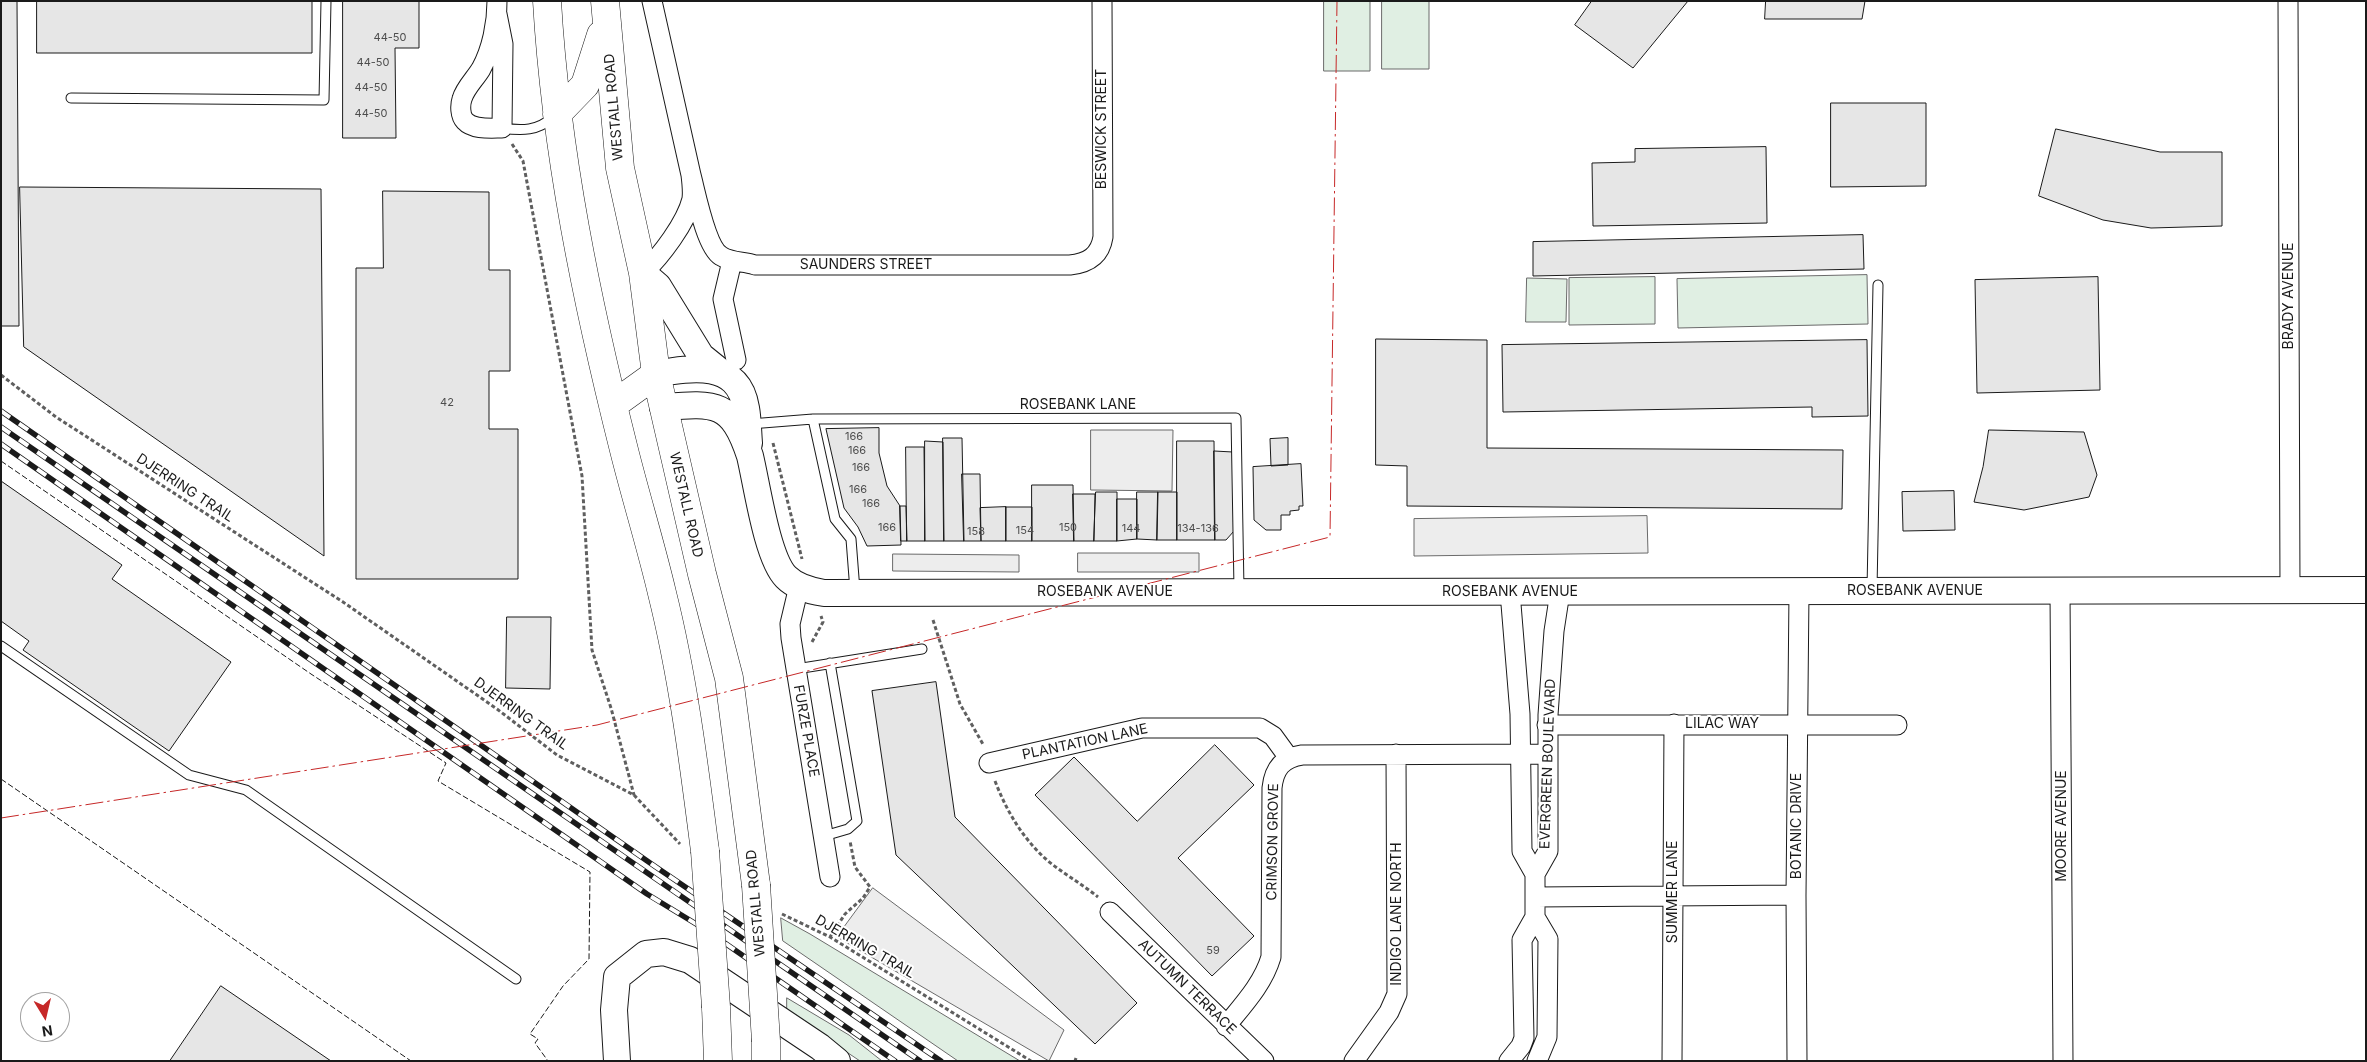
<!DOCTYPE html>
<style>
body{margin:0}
#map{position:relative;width:2367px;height:1062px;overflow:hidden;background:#fff;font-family:Inter,sans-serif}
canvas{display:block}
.frame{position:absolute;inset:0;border:2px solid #1a1a1a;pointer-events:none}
.north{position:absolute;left:20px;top:992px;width:50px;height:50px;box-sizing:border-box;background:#fff;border:1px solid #a3a3a3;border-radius:50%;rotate:171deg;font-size:14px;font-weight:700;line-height:20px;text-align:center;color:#1a1a1a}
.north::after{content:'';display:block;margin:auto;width:18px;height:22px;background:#c62828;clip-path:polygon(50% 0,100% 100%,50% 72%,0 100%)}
</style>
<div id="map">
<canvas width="2367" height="1062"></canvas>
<div class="frame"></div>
<div class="north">N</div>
</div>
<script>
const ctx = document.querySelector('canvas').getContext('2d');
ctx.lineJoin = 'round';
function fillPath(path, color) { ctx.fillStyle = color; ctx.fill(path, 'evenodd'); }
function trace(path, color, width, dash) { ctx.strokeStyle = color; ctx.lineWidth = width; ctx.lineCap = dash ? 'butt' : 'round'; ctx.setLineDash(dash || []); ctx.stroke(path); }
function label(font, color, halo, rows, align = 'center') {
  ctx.font = font + ' Inter,sans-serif'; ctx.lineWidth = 4; ctx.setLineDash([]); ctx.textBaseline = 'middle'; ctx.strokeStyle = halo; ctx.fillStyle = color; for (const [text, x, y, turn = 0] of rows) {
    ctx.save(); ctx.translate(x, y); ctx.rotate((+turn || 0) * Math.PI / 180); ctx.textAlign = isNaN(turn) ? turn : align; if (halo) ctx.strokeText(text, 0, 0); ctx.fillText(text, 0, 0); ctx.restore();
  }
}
const green = new Path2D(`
 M1324,1H1370V71H1324Z
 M1382,1H1429V69H1382Z
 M1867,275L1868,324L1678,328L1677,279Z
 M1655,277V324L1569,325V278Z
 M1527,278L1567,279L1566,322H1526Z
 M781,918L810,934L1020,1061H958L783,941Z
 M787,998L849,1035L882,1061H860L787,1012Z`);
fillPath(green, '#e0efe3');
trace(green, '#6a6a6a', 1);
const parking = new Path2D(`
 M1091,430H1173L1172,491L1091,490Z
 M1647,516L1648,553L1414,556V519Z
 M1078,553H1199V572H1078Z
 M893,554L1019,555V572L893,571Z
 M873,888L1064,1030L1049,1061L837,937Z`);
fillPath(parking, '#ededed');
trace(parking, '#6a6a6a', 1);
const building = new Path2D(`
 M1,1H17L19,326H1Z
 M37,1H312V53H37Z
 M343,1H419V48H395L396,138H343Z
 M1592,1H1688L1633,68L1575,25Z
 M1766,1H1865L1862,19H1765Z
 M1831,103H1926V186L1831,187Z
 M2056,129L2160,152H2222V226L2151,228L2103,220L2039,196Z
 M1766,147L1767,223L1593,226L1592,163L1635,162V149Z
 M20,187L321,189L324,556L24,347Z
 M383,191L489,192V270H510V371H489V429H518V579H356V268H383Z
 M1863,235L1864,269L1533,276V242Z
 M2098,277L2100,390L1977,393L1975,280Z
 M1376,339L1487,340V448L1843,450L1842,509L1407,506V466L1376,465Z
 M1867,340L1868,416L1812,417V407L1503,412L1502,345Z
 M879,428V453L887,486L900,506L901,545L867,546L858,527L844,508L826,429Z
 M1989,430L2084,432L2097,475L2089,497L2024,510L1974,502L1983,467Z
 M943,438H962L964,541H944Z
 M1288,438V465L1271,466L1270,439Z
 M925,441L943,442L944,541H925Z
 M1177,441H1214L1215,540H1177Z
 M906,447H924L925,541H907Z
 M1214,451L1233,452L1234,531L1226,540H1215Z
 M1301,464L1303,506H1299V510L1290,511V515H1281V530H1266L1254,520L1253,467Z
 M962,474H980L981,541H964Z
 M1,481L122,565L112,579L231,662L169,751L23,650L29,641L1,621Z
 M1032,485H1073L1074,541H1032Z
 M1954,491L1955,530L1903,531L1902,492Z
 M1096,492H1117V541H1094Z
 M1137,492H1158L1157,540L1137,539Z
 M1158,492H1177V540H1157Z
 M1073,494H1095L1094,541H1074Z
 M1117,499H1137V539L1117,541Z
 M900,506H906L907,541H901Z
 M1006,507V541H981L980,508Z
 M1006,507H1032V541H1006Z
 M507,617H551L550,689L506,688Z
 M936,682L955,817L1137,1003L1095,1044L896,855L872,691Z
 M1215,745L1254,785L1178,858L1254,936L1212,976L1035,795L1074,757L1137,821Z
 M221,986L331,1061H170Z`);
fillPath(building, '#e6e6e6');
trace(building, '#1a1a1a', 1);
const lane = new Path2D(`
 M71,98L324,100L326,1
 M502,128C522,131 538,131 553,117
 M813,419L835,519L851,539L855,591
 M750,424L813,419L1236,418L1239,589
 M1872,589L1878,285
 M1,646L189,775L246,790L516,979
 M796,669L922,649
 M824,836L848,829L857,821L830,663`);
const street = new Path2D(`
 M2288,1L2290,590
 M497,14L503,44L502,128C492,128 473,130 465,121C460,116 460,105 462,99C465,88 475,79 481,69C492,49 497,23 497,1
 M691,175C696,194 706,247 721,256C732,263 744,261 755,265H1070C1088,263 1100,256 1103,237L1102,1
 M732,261L723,299L736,360
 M643,273C661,256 686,223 692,199C693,191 692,183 691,175L652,1
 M799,586L790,624L791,638L830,877
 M2060,591L2063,1061
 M1510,592L1520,714L1522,851L1535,874
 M1547,725H1897
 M989,763L1142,728H1260L1273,736L1289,758
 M1535,897L1796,895
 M1110,912L1264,1061
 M1535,917L1548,939L1547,1037L1537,1061
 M1226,1026C1243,1005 1263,984 1271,957L1272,788C1274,769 1282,758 1302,755L1547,754
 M1354,1061L1389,1012L1397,994L1396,754
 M1509,1061L1521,1046L1524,1038L1522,940L1535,917V874L1548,851V715L1554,631L1560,592
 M1672,1061L1674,724
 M1797,1061L1796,895L1799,592`);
const secondary = new Path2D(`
 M643,273L658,286L701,356L722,373
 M656,374C690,368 738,359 746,408C748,419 748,431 749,443
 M663,407C715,403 732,401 750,456C757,485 767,558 786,577C796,587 811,591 824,593L2366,590
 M617,1061L614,1010L617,977L646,954L664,952L690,960L820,1047L837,1061`);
const primary = new Path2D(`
 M547,1C556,154 587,303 624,450C636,498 651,546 662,593C683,677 694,765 705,851
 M605,1L620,168L643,273L656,374L702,574L729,678L756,885
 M557,114L585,85L601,35
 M613,405L656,374
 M716,1007L718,1061
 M766,1041V1061`);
trace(lane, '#1a1a1a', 11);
trace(street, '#1a1a1a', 21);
trace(secondary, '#1a1a1a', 28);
trace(primary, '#1a1a1a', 29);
trace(new Path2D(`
 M512,144L523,161L582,476L592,650L611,708L634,795
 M1,375L56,417L343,602L497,709L557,755L634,795L680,844
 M773,443L802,559
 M933,620L960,704L984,746
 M812,642L823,622L821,616
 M995,781C1007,812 1023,839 1048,861C1064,874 1082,884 1098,897
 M782,914L830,937L1031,1061
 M830,937L845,914L863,898L870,887L855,867L850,841
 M1075,1061L1076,1058`), '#5f5f5f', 3, [4, 2.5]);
trace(lane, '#fff', 9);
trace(street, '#fff', 19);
trace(secondary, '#fff', 26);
trace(primary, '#fff', 28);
const rail = new Path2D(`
 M1,411L653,865L941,1061
 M1,427L920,1061
 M1,444L647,894L706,930L895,1061`);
trace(rail, '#1a1a1a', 5.5);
trace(rail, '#fff', 4, [11]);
const primaryBridge = new Path2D(`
 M705,851L716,1007
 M756,885L766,1041`);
trace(primaryBridge, '#1a1a1a', 29, []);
trace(primaryBridge, '#fff', 28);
trace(new Path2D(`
 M1,461L311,674L446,763L438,781L590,872L589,959L563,986L530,1034L538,1039L535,1043L548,1061
 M1,779L411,1061`), '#1a1a1a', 1, [6, 2.5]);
trace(new Path2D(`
 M1,818L597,725L1330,537L1337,1`), '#c62828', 1, [18, 4, 2.5, 4]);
label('11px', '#4d4d4d', null, [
 ["44-50",390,38],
 ["44-50",373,63],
 ["44-50",371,88],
 ["44-50",371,114],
 ["42",447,403],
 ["166",854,437],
 ["166",857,451],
 ["166",861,468],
 ["166",858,490],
 ["166",871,504],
 ["166",887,528],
 ["150",1068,528],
 ["144",1131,529],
 ["134-136",1198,529],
 ["154",1025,531],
 ["158",976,532],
 ["59",1213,951]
]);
label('14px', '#1a1a1a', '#fff', [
 ["WESTALL ROAD",614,107,-95],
 ["BESWICK STREET",1102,129,-90],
 ["SAUNDERS STREET",866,265],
 ["BRADY AVENUE",2289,296,-90],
 ["ROSEBANK LANE",1078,405],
 ["DJERRING TRAIL",185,488,33],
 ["WESTALL ROAD",686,505,77],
 ["ROSEBANK AVENUE",1915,591],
 ["ROSEBANK AVENUE",1105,592],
 ["ROSEBANK AVENUE",1510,592],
 ["DJERRING TRAIL",521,714,36],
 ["LILAC WAY",1722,724],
 ["FURZE PLACE",806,731,80],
 ["PLANTATION LANE",1085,742,-12],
 ["EVERGREEN BOULEVARD",1548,764,-88],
 ["BOTANIC DRIVE",1797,826,-90],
 ["MOORE AVENUE",2062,826,-90],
 ["CRIMSON GROVE",1273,842,-89],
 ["SUMMER LANE",1673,892,-90],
 ["WESTALL ROAD",756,903,-95],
 ["INDIGO LANE NORTH",1397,914,-90],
 ["DJERRING TRAIL",865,947,30],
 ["AUTUMN TERRACE",1187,987,44]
]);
</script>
